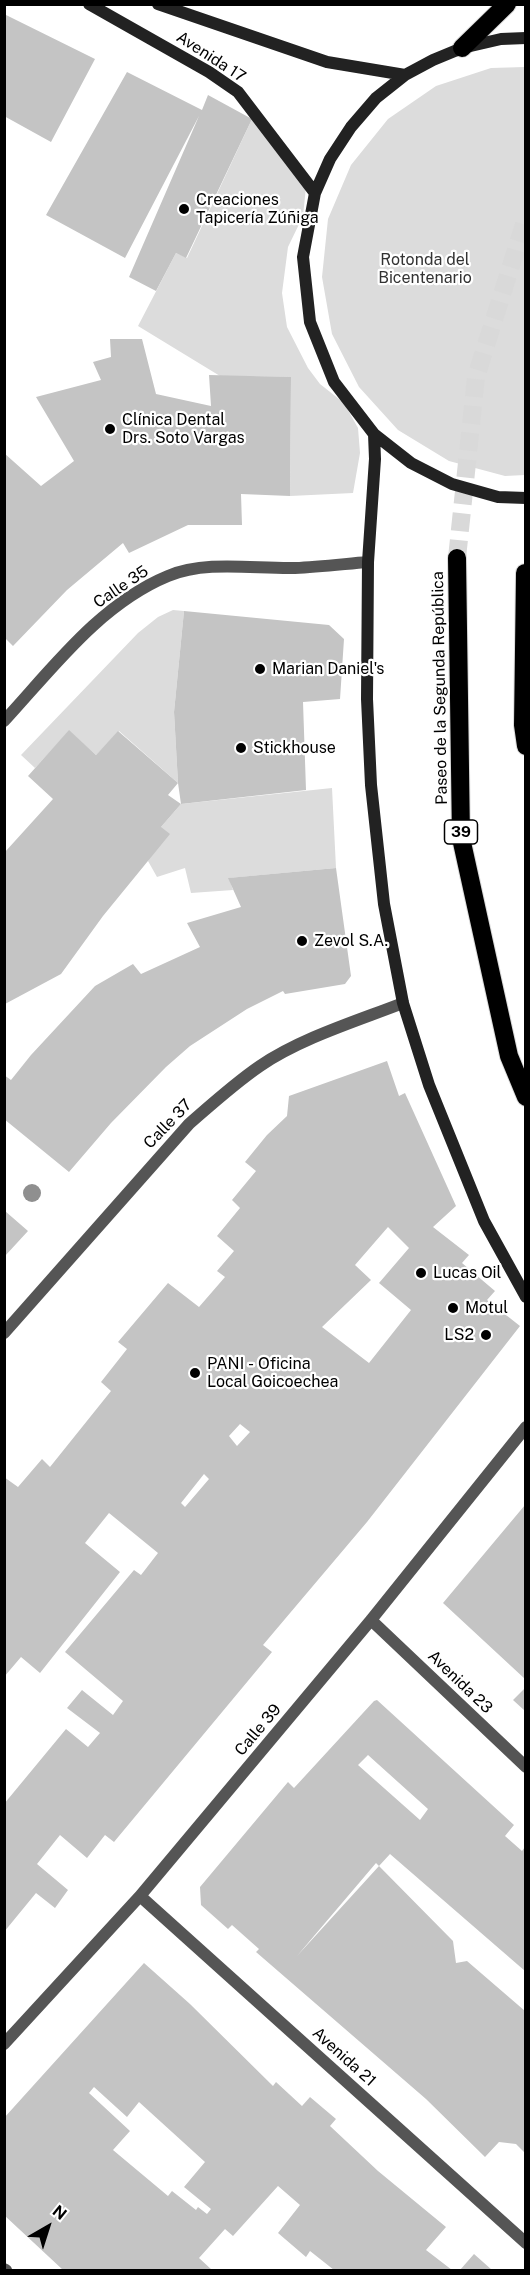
<!DOCTYPE html>
<meta charset="utf-8">
<style>
body{margin:0}
#map{position:relative;width:530px;height:2275px;overflow:hidden;background:#fff;font-family:"Public Sans",sans-serif}
canvas{display:block}
.frame{position:absolute;inset:0;border:6px solid #000;pointer-events:none}
.north{position:absolute;left:18px;top:2197px;width:60px;height:60px;-webkit-text-stroke:4px #fff;paint-order:stroke;rotate:39deg;font-size:16px;font-weight:700;line-height:24px;text-align:center;color:#000}
.north::after{content:'';display:block;margin:auto;width:21px;height:27px;background:#000;clip-path:polygon(50% 0,100% 100%,50% 72%,0 100%)}
</style>
<div id="map">
<canvas width="530" height="2275"></canvas>
<div class="frame"></div>
<div class="north">N</div>
</div>
<script>
const ctx = document.querySelector('canvas').getContext('2d');
ctx.lineJoin = 'round';
function fillPath(path, color) { ctx.fillStyle = color; ctx.fill(path, 'evenodd'); }
function trace(path, color, width, dash) { ctx.strokeStyle = color; ctx.lineWidth = width; ctx.lineCap = dash ? 'butt' : 'round'; ctx.setLineDash(dash || []); ctx.stroke(path); }
function label(font, color, halo, rows, align = 'center') {
  ctx.font = font + ' "Public Sans",sans-serif'; ctx.lineWidth = 4.5; ctx.setLineDash([]); ctx.textBaseline = 'middle'; ctx.strokeStyle = halo; ctx.fillStyle = color; for (const [text, x, y, turn = 0] of rows) {
    ctx.save(); ctx.translate(x, y); ctx.rotate((+turn || 0) * Math.PI / 180); ctx.textAlign = isNaN(turn) ? turn : align; if (halo) ctx.strokeText(text, 0, 0); ctx.fillText(text, 0, 0); ctx.restore();
  }
}
fillPath(new Path2D(`
 M525,67V475L505,476L449,461L398,430L359,387L332,334L322,277L328,219L351,165L388,119L436,86L491,68Z
 M252,119L306,187L303,216L288,247L282,293L287,327L308,368L320,384L344,403L358,428L360,453L353,493L290,496L291,377L220,376L138,326L176,253L187,258Z
 M173,610L184,611L174,712L178,783L119,731L96,755L69,731L35,768L21,755L138,633L158,617Z
 M332,788L336,868L229,878L233,890L191,893L185,868L157,877L148,861L161,827L181,804Z`), '#dcdcdc');
fillPath(new Path2D(`
 M4,14L95,59L51,142L4,116Z
 M127,72L202,110L208,95L252,119L186,258L176,253L156,291L129,277L199,116L125,258L46,215Z
 M110,339H142L156,394L211,406L209,375L291,377L290,496L241,494L242,525H188L129,553L123,543L67,590L13,646L4,637V453L41,486L74,461L36,397L101,380L93,362L111,357Z
 M184,611L329,625L344,639L340,699L303,702L306,790L181,804L161,827L170,834L103,916L61,974L5,1004V852L53,799L28,776L69,730L96,755L118,731L178,783L174,712ZM178,783L181,804L168,795Z
 M336,868L351,976L345,984L285,994L283,991L247,1009L190,1046L166,1067L111,1123L69,1172L4,1119V1075L11,1080L31,1055L95,986L133,964L141,974L200,947L187,923L241,907L228,878Z
 M387,1061L399,1096L405,1093L456,1206L433,1227L469,1255L462,1263L495,1291L487,1300L520,1326L367,1522L263,1645L272,1652L114,1842L105,1835L87,1858L60,1835L37,1864L68,1890L55,1908L36,1893L4,1932V1804L66,1729L88,1747L100,1733L67,1708L82,1690L113,1715L123,1701L65,1652L134,1570L141,1575L158,1553L109,1513L85,1543L120,1572L40,1673L21,1657L4,1677V1477L18,1487L42,1459L50,1467L111,1391L101,1382L127,1349L118,1342L168,1283L199,1307L225,1277L217,1271L234,1251L217,1236L240,1208L232,1200L256,1171L245,1162L267,1135L287,1116L289,1096ZM388,1227L409,1248L379,1283L411,1310L369,1363L322,1327L371,1280L355,1265ZM240,1424L250,1432L237,1446L229,1436ZM204,1474L209,1479L185,1507L181,1503Z
 M5,1211L28,1231L5,1256Z
 M525,1505V1679L443,1603Z
 M525,1688V1711L513,1700Z
 M377,1700L514,1825L505,1836L522,1851L525,1847V1971L390,1854L379,1866L376,1863L297,1956L379,1866L453,1941L456,1963L467,1961L525,2011V2153L516,2144L499,2142L485,2157L426,2099L256,1952L259,1949L232,1925L228,1929L201,1905L200,1887L288,1782L294,1788L374,1701ZM368,1755L428,1809L420,1820L358,1765Z
 M144,1963L190,2004L273,2086L276,2082L302,2106L310,2097L336,2119L330,2126L378,2171L446,2227L426,2250L452,2270H334L310,2251L306,2257L278,2233L300,2205L278,2186L233,2236L225,2229L199,2258L212,2270H63L4,2215V2118ZM94,2087L127,2117L139,2102L205,2162L184,2187L211,2209L207,2214L198,2207L196,2210L172,2191L168,2196L113,2150L130,2131L89,2093Z
 M474,2254L492,2270H460Z`), '#c4c4c4');
trace(new Path2D(`
 M457,558L476,377L526,218`), '#d9d9d9', 18, [18, 9]);
const highway = new Path2D(`
 M462,48L507,4
 M457,558L461,838L509,1056L526,1097
 M525,573L523,725L526,746`);
trace(highway, '#dbdbdb', 20);
trace(new Path2D(`
 M4,721C52,669 100,604 168,576C206,560 254,569 295,568C319,567 344,564 368,562
 M4,1333L189,1124C212,1104 235,1083 260,1066C301,1038 357,1021 403,1003
 M371,1620L526,1767
 M140,1896L526,2243
 M4,2044L140,1896L371,1620L526,1427
 M4,2269L6,2270`), '#555', 12);
trace(new Path2D(`
 M89,4L209,72L238,92L315,193
 M158,4L327,62L405,75
 M526,38L501,39L462,48L433,60L405,75L376,98L351,127L330,159L315,193L303,257L310,322L334,382L374,434L411,463L452,484L498,497L526,498
 M374,434L375,459L368,562L367,699L371,785L384,904L403,1003L429,1085L484,1221L526,1297`), '#222', 12);
trace(highway, '#000', 18);
ctx.fillStyle = '#8f8f8f';
for (const [x, y] of [
 [32,1193]
]) { ctx.beginPath(); ctx.arc(x, y, 9, 0, 2 * Math.PI); ctx.fill(); }
for (const [x, y, r, color] of [
 [184,209,6,"#000"],
 [110,429,6,"#000"],
 [260,669,6,"#000"],
 [241,748,6,"#000"],
 [302,941,6,"#000"],
 [421,1273,6,"#000"],
 [453,1308,6,"#000"],
 [486,1335,6,"#000"],
 [195,1373,6,"#000"]
]) { const dot = new Path2D(); dot.arc(x, y, r, 0, 2 * Math.PI); ctx.fillStyle = color; ctx.fill(dot); trace(dot, '#fff', 2); }
for (const [x, y, w] of [
 [461,832,33]
]) { const box = new Path2D(); box.roundRect(x - w / 2, y - 12, w, 24, 4.5); ctx.fillStyle = '#fff'; ctx.fill(box); trace(box, '#000', 1.5); }
label('bold 15px', '#000', null, [
 ["39",461,832]
]);
label('16px', '#000', '#fff', [
 ["Avenida 17",211,57,33],
 ["Calle 35",121,587,-34],
 ["Paseo de la Segunda República",440,688,-91],
 ["Calle 37",168,1124,-46],
 ["Avenida 23",460,1682,44],
 ["Calle 39",258,1730,-50],
 ["Avenida 21",344,2057,42]
]);
label('16px', '#000', '#fff', [
 ["Creaciones",196,200],
 ["Tapicería Zúñiga",196,218],
 ["Clínica Dental",122,420],
 ["Drs. Soto Vargas",122,438],
 ["Marian Daniel's",272,669],
 ["Stickhouse",253,748],
 ["Zevol S.A.",314,941],
 ["Lucas Oil",433,1273],
 ["Motul",465,1308],
 ["LS2",474,1335,"right"],
 ["PANI - Oficina",207,1364],
 ["Local Goicoechea",207,1382]
], 'left');
label('16px', '#333', '#fff', [
 ["Rotonda del",425,260],
 ["Bicentenario",425,278]
]);
</script>
